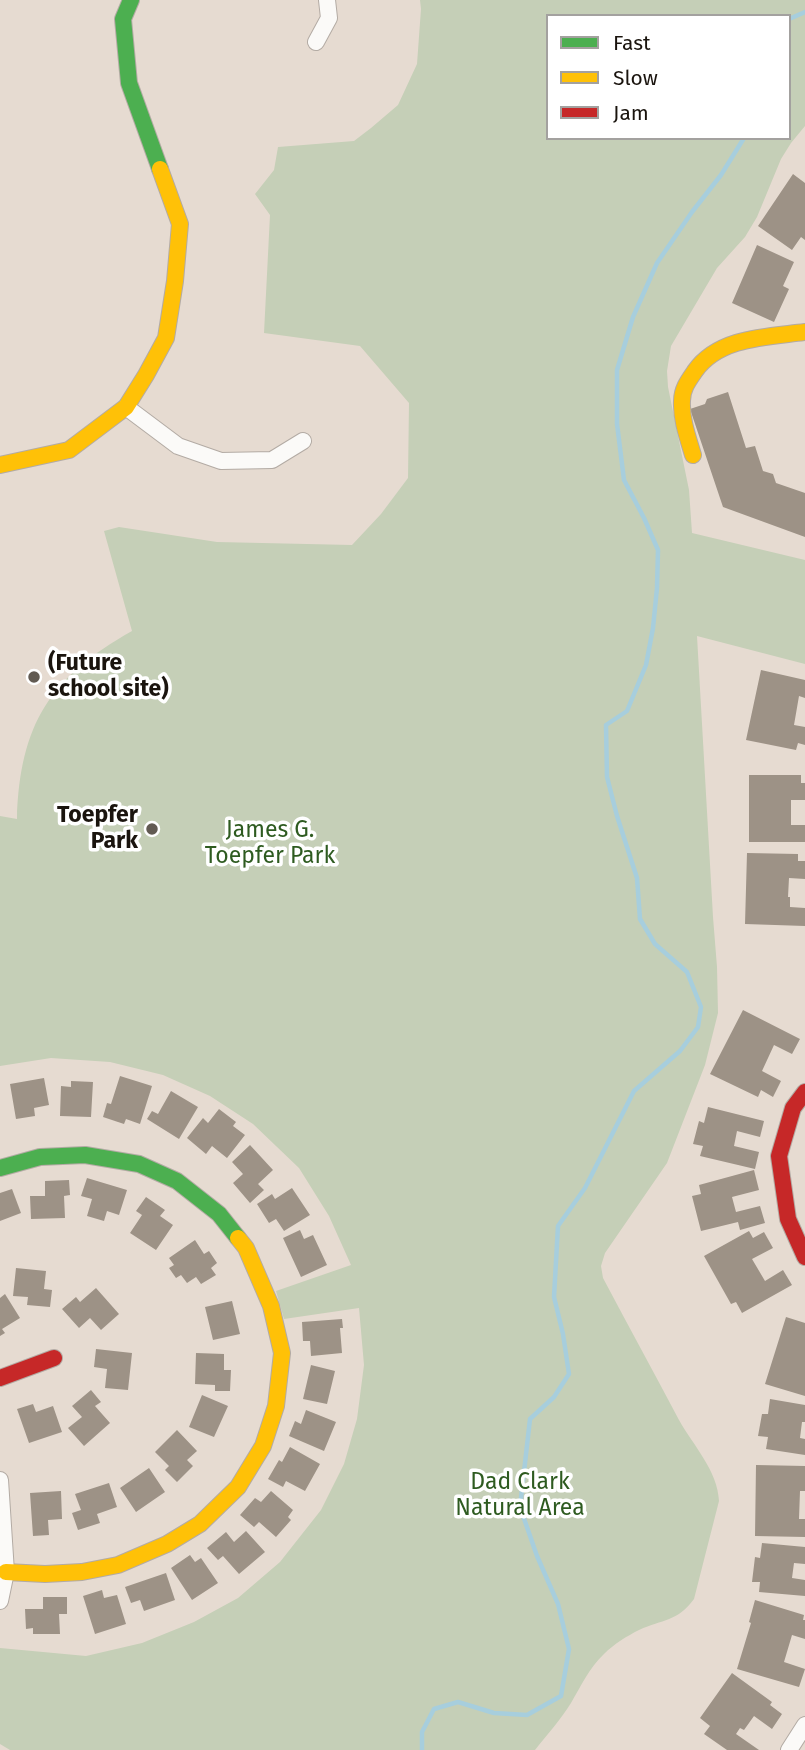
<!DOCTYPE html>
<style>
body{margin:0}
#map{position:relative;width:805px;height:1750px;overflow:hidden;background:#e6dbd1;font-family:"Fira Sans",sans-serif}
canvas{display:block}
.legend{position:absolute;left:546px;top:14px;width:245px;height:126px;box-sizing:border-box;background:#fff;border:2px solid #a3a19f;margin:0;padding:9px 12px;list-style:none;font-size:21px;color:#1a140e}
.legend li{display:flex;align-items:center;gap:14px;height:35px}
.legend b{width:35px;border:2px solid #a3a19f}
</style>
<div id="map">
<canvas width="805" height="1750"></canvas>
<ul class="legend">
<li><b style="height:9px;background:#4caf50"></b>Fast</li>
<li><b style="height:9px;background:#ffc107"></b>Slow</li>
<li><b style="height:9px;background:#c62828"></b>Jam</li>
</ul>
</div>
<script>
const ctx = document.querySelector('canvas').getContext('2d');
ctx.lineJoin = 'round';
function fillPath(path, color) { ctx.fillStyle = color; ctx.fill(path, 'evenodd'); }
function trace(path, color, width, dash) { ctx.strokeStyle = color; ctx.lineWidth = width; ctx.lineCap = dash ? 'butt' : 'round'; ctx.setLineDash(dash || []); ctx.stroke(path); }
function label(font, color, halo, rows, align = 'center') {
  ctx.font = font + ' "Fira Sans",sans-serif'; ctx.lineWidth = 7; ctx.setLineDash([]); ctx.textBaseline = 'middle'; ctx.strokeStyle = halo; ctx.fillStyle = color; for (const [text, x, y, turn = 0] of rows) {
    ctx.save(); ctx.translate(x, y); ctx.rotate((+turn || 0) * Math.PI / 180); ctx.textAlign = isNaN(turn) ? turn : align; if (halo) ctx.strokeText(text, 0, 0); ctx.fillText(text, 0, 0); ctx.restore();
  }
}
fillPath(new Path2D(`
 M420,0H805V126L791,143L781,159L757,217L745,237L717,268L671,346L667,371L668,387L689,490L692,533L805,560V664L697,636L713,917L717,967L718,1013L705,1065L667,1163L605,1253L601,1266L603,1278C628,1325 654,1373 679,1420C693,1445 718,1471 719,1501L694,1599C677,1622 663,1619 639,1630C627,1636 614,1644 604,1654C589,1668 581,1686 571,1703C561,1719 547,1735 535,1750H10L0,1744V1648L86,1656L142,1643L194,1622L238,1598L280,1562L321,1510L344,1464L357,1419L364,1365L359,1308L284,1319L276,1291L351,1265L329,1216L299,1168L253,1124L210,1096L163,1075L110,1062L51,1058L0,1066V816L17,819C20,724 50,677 132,631L104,531L119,527L217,542L352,545L381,514L408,478L409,403L360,346L264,333L270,215L255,194L274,170L278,147L354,141L371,128L398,105L417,64L421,9ZM548,16H789V138H548Z`), '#c5cfb7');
trace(new Path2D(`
 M789,19L805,12
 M422,1750V1732L434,1709L458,1702L494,1713L527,1715L561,1696L569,1649L558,1604L537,1556L520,1507L530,1419L554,1397L569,1374L563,1334L554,1297L558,1226L585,1188L634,1091L680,1051L698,1027L701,1007L687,972L655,944L640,919L637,878L617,816L607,777L606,725L627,711L646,665L653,628L657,588L658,550L644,518L624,480L617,424V370L633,317L657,263L692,212L721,175L744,138`), '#a7cedd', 4.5);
fillPath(new Path2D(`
 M793,174L805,183V240L801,237L792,250L758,226Z
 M757,245L794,262L783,286L789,289L774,322L732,303Z
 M728,392L746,448L755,446L763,471L773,474L776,483L805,493V537L723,507L690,409L705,404L707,399Z
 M761,670L805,680V698L799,696L794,725L805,727V745L798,743L796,750L746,740Z
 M749,775H801V783H805V800H791V825H805V842H749Z
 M747,853L798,854V861H805V879L789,878L788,897H790V907L805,908V926L745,924Z
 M743,1010L800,1039L792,1054L774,1045L762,1071L781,1081L773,1097L761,1090L758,1097L710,1074Z
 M120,1076L152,1086L140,1124L126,1119L124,1124L103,1117L107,1103L111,1104Z
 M44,1078L49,1105L34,1108L35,1116L16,1119L10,1084Z
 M71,1081L93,1082L91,1117L60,1116L61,1086L71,1087Z
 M171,1091L198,1107L179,1139L147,1119L152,1111L158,1114Z
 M708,1107L764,1121L760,1137L737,1131L734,1146L759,1152L755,1169L700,1156L703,1146L693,1144L699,1121L704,1123Z
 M219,1109L236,1122L233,1126L245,1135L227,1158L212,1146L206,1154L187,1138L203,1118L208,1123Z
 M250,1145L273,1170L258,1184L264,1190L250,1203L233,1183L243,1174L232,1162Z
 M754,1170L759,1190L732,1197L736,1212L760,1206L765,1223L740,1230L738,1222L701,1231L692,1196L701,1194L699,1185Z
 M87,1178L127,1190L119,1215L107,1211L104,1221L87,1216L92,1199L81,1196Z
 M69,1180L70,1195L64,1196L65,1218L31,1219L30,1196H45V1181Z
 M292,1188L310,1215L284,1231L276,1219L269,1223L257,1204L272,1194L275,1199Z
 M12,1189L21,1213L0,1221V1193Z
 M146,1197L165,1210L160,1216L173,1225L156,1250L130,1233L142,1215L136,1211Z
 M300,1230L304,1239L313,1235L327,1265L301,1277L283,1238Z
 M749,1231L753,1238L764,1232L773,1248L752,1259L765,1281L783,1270L792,1285L742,1313L736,1302L731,1304L704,1256Z
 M195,1240L204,1254L209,1251L217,1263L211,1268L216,1275L201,1284L196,1277L187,1283L181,1275L176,1278L169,1268L174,1265L169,1258Z
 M16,1268L46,1271L44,1289L52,1290L50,1307L27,1305L28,1297L13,1296Z
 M96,1288L119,1314L101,1330L90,1318L79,1328L62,1309L76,1297L80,1302Z
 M5,1294L20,1318L2,1329L5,1333L0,1336V1298Z
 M232,1301L240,1334L213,1340L205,1307Z
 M786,1317L805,1323V1396L765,1384Z
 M342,1319L343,1328H340L342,1353L311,1356L310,1341H303L302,1322Z
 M96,1349L132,1353L128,1390L105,1388L107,1369L94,1367Z
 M196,1353L224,1354V1370H231L230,1391H215V1385L195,1384Z
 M311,1365L335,1371L327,1404L303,1399Z
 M91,1390L101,1402L95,1406L110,1423L84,1446L68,1428L82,1417L72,1406Z
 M202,1395L228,1406L214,1437L189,1427Z
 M770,1399L805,1405V1422H802L800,1438L805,1439V1455L766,1449L768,1437L758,1436L762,1414H768Z
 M33,1404L36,1412L53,1406L62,1432L29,1443L17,1409Z
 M306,1410L336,1422L324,1451L289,1436L295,1421L301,1424Z
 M177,1430L197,1451L187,1460L193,1466L177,1482L165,1470L169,1466L155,1452Z
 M290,1447L320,1464L305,1491L286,1481L283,1487L268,1479L279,1460L282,1462Z
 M756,1465L805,1466V1491H800L799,1519H805V1537L755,1536Z
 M149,1468L165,1492L136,1512L120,1488Z
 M109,1483L117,1507L97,1514L100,1523L78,1530L72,1513L81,1510L75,1494Z
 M61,1491L62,1519L48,1520L49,1535L33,1536L30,1493Z
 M271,1491L293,1510L288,1517L291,1520L276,1537L259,1522L254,1527L240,1515L255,1498L261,1502Z
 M246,1531L265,1552L239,1574L223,1556L218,1560L207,1548L226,1532L234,1542Z
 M762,1543L805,1547V1564L794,1563L792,1578L805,1580V1596L759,1592L760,1582H752L755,1557L760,1558Z
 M190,1555L195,1562L201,1558L218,1583L192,1600L171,1568Z
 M166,1573L175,1600L144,1611L140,1600L131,1603L125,1587Z
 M102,1590L104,1598L117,1595L126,1624L95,1634L83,1596Z
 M43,1597H67V1614H59L60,1634H33V1628L26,1629L25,1609H43Z
 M755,1600L804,1615L803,1620H805V1639L792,1635L784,1662L805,1669L799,1687L737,1669L751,1623L749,1622Z
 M732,1673L772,1702L770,1705L782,1714L772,1729L754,1716L744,1730L740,1728L736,1734L759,1750H727L704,1734L710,1726L700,1718Z`), '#9d9286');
const street = new Path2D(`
 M316,42L329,18L327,0
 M126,407L178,446L221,461L272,460L303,441
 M0,1480L6,1572L0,1601
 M789,1750L805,1725`);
const fast = new Path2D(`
 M131,0L123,19L129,83L160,169
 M0,1168L40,1157L85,1155L139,1164L177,1181L219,1214L238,1238`);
const slow = new Path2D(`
 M693,455C688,438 681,419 682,401C682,389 688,381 695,371C719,337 767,337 805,332
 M0,465L69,450L126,407L146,375L166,338L175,281L180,224L160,169
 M6,1572L45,1574L82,1572L118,1565L167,1544L200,1524L238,1487L263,1446L276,1406L282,1353L271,1306L246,1248L238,1238`);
const jam = new Path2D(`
 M805,1092L793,1108L779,1156L788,1219L805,1257
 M0,1378L54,1358`);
trace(street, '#b3aba4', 18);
trace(fast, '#b3aba4', 18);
trace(slow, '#b3aba4', 18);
trace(jam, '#b3aba4', 18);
trace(street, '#fbfaf8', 16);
trace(fast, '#4caf50', 16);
trace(slow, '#ffc107', 16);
trace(jam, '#c62828', 16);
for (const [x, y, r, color] of [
 [34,677,7,"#615a52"],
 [152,829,7,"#615a52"]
]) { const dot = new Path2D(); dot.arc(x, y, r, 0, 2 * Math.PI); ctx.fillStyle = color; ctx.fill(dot); trace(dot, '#fff', 2.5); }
label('bold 23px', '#1a140e', '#fff', [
 ["(Future",48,664],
 ["school site)",48,690],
 ["Toepfer",138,816,"right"],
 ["Park",138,842,"right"]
], 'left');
label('23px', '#2e5b20', '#fff', [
 ["James G.",270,831],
 ["Toepfer Park",270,857],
 ["Dad Clark",520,1483],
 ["Natural Area",520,1509]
]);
</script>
